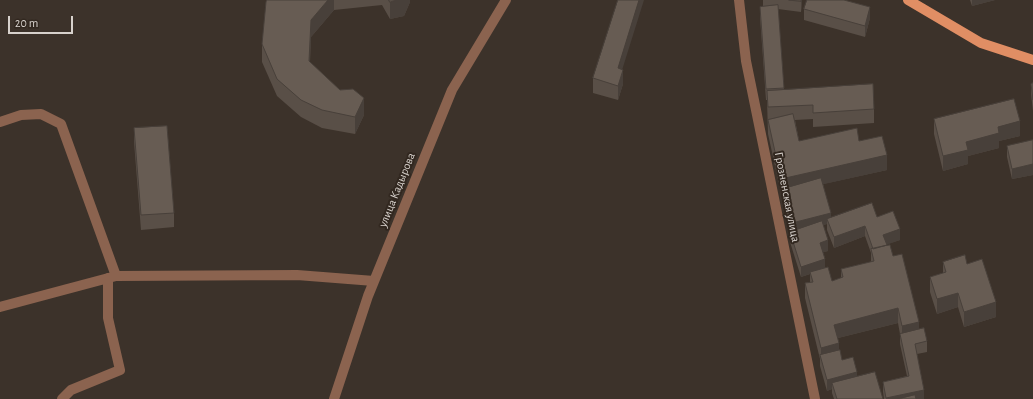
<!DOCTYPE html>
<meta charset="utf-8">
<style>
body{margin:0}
#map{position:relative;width:1033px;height:399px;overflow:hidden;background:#3c322a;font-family:"Alegreya Sans",sans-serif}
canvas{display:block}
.scale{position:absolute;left:8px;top:16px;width:65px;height:18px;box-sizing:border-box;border:2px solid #d8d2cd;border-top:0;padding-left:5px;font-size:12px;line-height:14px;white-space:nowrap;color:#d8d2cd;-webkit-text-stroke:3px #322820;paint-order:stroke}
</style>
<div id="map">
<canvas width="1033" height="399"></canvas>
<div class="scale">20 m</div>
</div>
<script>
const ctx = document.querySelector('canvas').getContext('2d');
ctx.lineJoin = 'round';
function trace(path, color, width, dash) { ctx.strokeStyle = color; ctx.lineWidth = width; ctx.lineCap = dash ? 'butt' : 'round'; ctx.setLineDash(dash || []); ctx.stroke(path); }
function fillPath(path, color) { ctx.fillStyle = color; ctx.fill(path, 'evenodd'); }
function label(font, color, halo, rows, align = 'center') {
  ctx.font = font + ' "Alegreya Sans",sans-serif'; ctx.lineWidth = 4; ctx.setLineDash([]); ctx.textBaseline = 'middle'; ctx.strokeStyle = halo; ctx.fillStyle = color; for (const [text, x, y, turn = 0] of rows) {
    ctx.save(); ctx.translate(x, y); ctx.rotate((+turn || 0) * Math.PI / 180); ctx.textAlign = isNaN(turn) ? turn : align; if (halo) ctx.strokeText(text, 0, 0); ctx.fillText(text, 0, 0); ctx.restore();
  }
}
trace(new Path2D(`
 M739,0L746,61L815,399
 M0,122L21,115L41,114L61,124L116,276
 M0,307L116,276L297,275L374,281
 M62,399L71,390L120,370L108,318V278
 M334,399L368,296L452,90L506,0`), '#8b634f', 10);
trace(new Path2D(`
 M908,0L981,43L1033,60`), '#e08e64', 10);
fillPath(new Path2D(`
 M267,0H410V2L404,16L390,19L382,5L334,10L311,37L310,62L364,115L355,134L322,128L301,117L277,96L262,62V44Z
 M763,0H802L801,12L778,9L784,90L874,109V123L813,127V119L795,120L799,141H859L887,170L823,184L831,218L877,217L900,240L887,244V245L893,256L919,330L927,341V352L917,354L924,399H884L883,392V382L907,376L900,344V334L898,323L838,338L839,350L842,360L857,376L883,399H834L832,393V389L827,391L820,366V359L805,298V283L810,282V274L801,277L790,242V232L791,231L783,199V193H781L768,134L767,100H766L760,17V7L763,6ZM827,224V230L834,248L865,236L871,253V262L841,269V278L832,281L825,268L823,252L828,251L823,225Z
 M970,0H995L972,6Z
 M804,9L870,18L865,37L804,20Z
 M622,70L623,84L618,100L593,93V78Z
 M1033,83V111L1031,94V84Z
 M934,119L1020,136L999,141V148L968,156V164L943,171L934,134Z
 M134,128L174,213V227L141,230L134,142Z
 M1033,140V175L1012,179L1007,157V146Z
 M943,262L967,264L996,317L964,327L958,307L937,314L930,292V277L943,273Z`), '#594f47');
fillPath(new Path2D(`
 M328,0H334V10L311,37L309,78V61L311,20Z
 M397,0H410V2L404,16L390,19V2Z
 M639,0H644L618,83V68Z
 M801,0H802L801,12Z
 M972,0H995L972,6Z
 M870,7V18L865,37V26Z
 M623,70V84L618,100V86Z
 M364,98V115L355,134V117Z
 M1020,121V136L999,141V148L968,156V164L943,171V156L966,142L998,127Z
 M887,155V170L784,193L783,189V193H781V179Z
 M1033,164V175L1012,179V169Z
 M831,213V223L827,219V224L792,234V223Z
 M865,226V236L834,248V237Z
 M900,229V240L883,246V235Z
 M828,240V251L820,253V243Z
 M825,259V269L810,272V274L801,277V267Z
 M958,293V307L937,314V299Z
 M996,302V317L964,327V312Z
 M898,308V323L834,339V325Z
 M919,322V336L902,340V326Z
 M839,343V358H821V348Z
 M857,372V383H832V389L827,391V380Z
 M924,390V399H886V398Z`), '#48403a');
const building = new Path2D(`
 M267,0H328L311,20L309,61L340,90L353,89L364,98L355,117L322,110L301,100L277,79L262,44L266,2Z
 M389,0H397L390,2Z
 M618,0H639L618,68L623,70L618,86L593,78Z
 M789,0H801V1Z
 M807,0H844L870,7L865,26L804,9Z
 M778,5L784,88L766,89L760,7Z
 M1033,83V100L1031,84Z
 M873,84L874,109L813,113V105L768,107L767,91Z
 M1014,99L1020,121L998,127L999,133L966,142L968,150L943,156L934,119Z
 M793,114L799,141L857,128L859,141L882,136L887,155L781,179L768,120Z
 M167,126L174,213L141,215L134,128Z
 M1033,140V164L1012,169L1007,146Z
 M821,178L831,213L792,223L783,189Z
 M872,203L877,217L893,211L900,229L883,235L887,245L873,249L865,226L834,237L827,219Z
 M822,221L828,240L820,243L825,259L801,267L790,232Z
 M890,245L893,256L902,254L919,322L902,326L898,308L834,325L839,343L821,348L805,283L813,282L810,272L828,267L832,281L843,277L841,269L874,261L871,249Z
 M965,255L967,264L982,259L996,302L964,312L958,293L937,299L930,277L946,272L943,262Z
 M924,328L927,341L915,344L924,390L886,398L883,382L909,376L900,334Z
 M840,350L842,360L853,357L857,372L827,380L820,355Z
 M875,372L883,399H837L832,383Z
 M915,395L916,399H898Z`);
fillPath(building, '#675c53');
trace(building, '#48403a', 1);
label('12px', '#d8d2cd', '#322820', [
 ["улица Кадырова",397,190,-68],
 ["Грозненская улица",787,197,79]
]);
</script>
